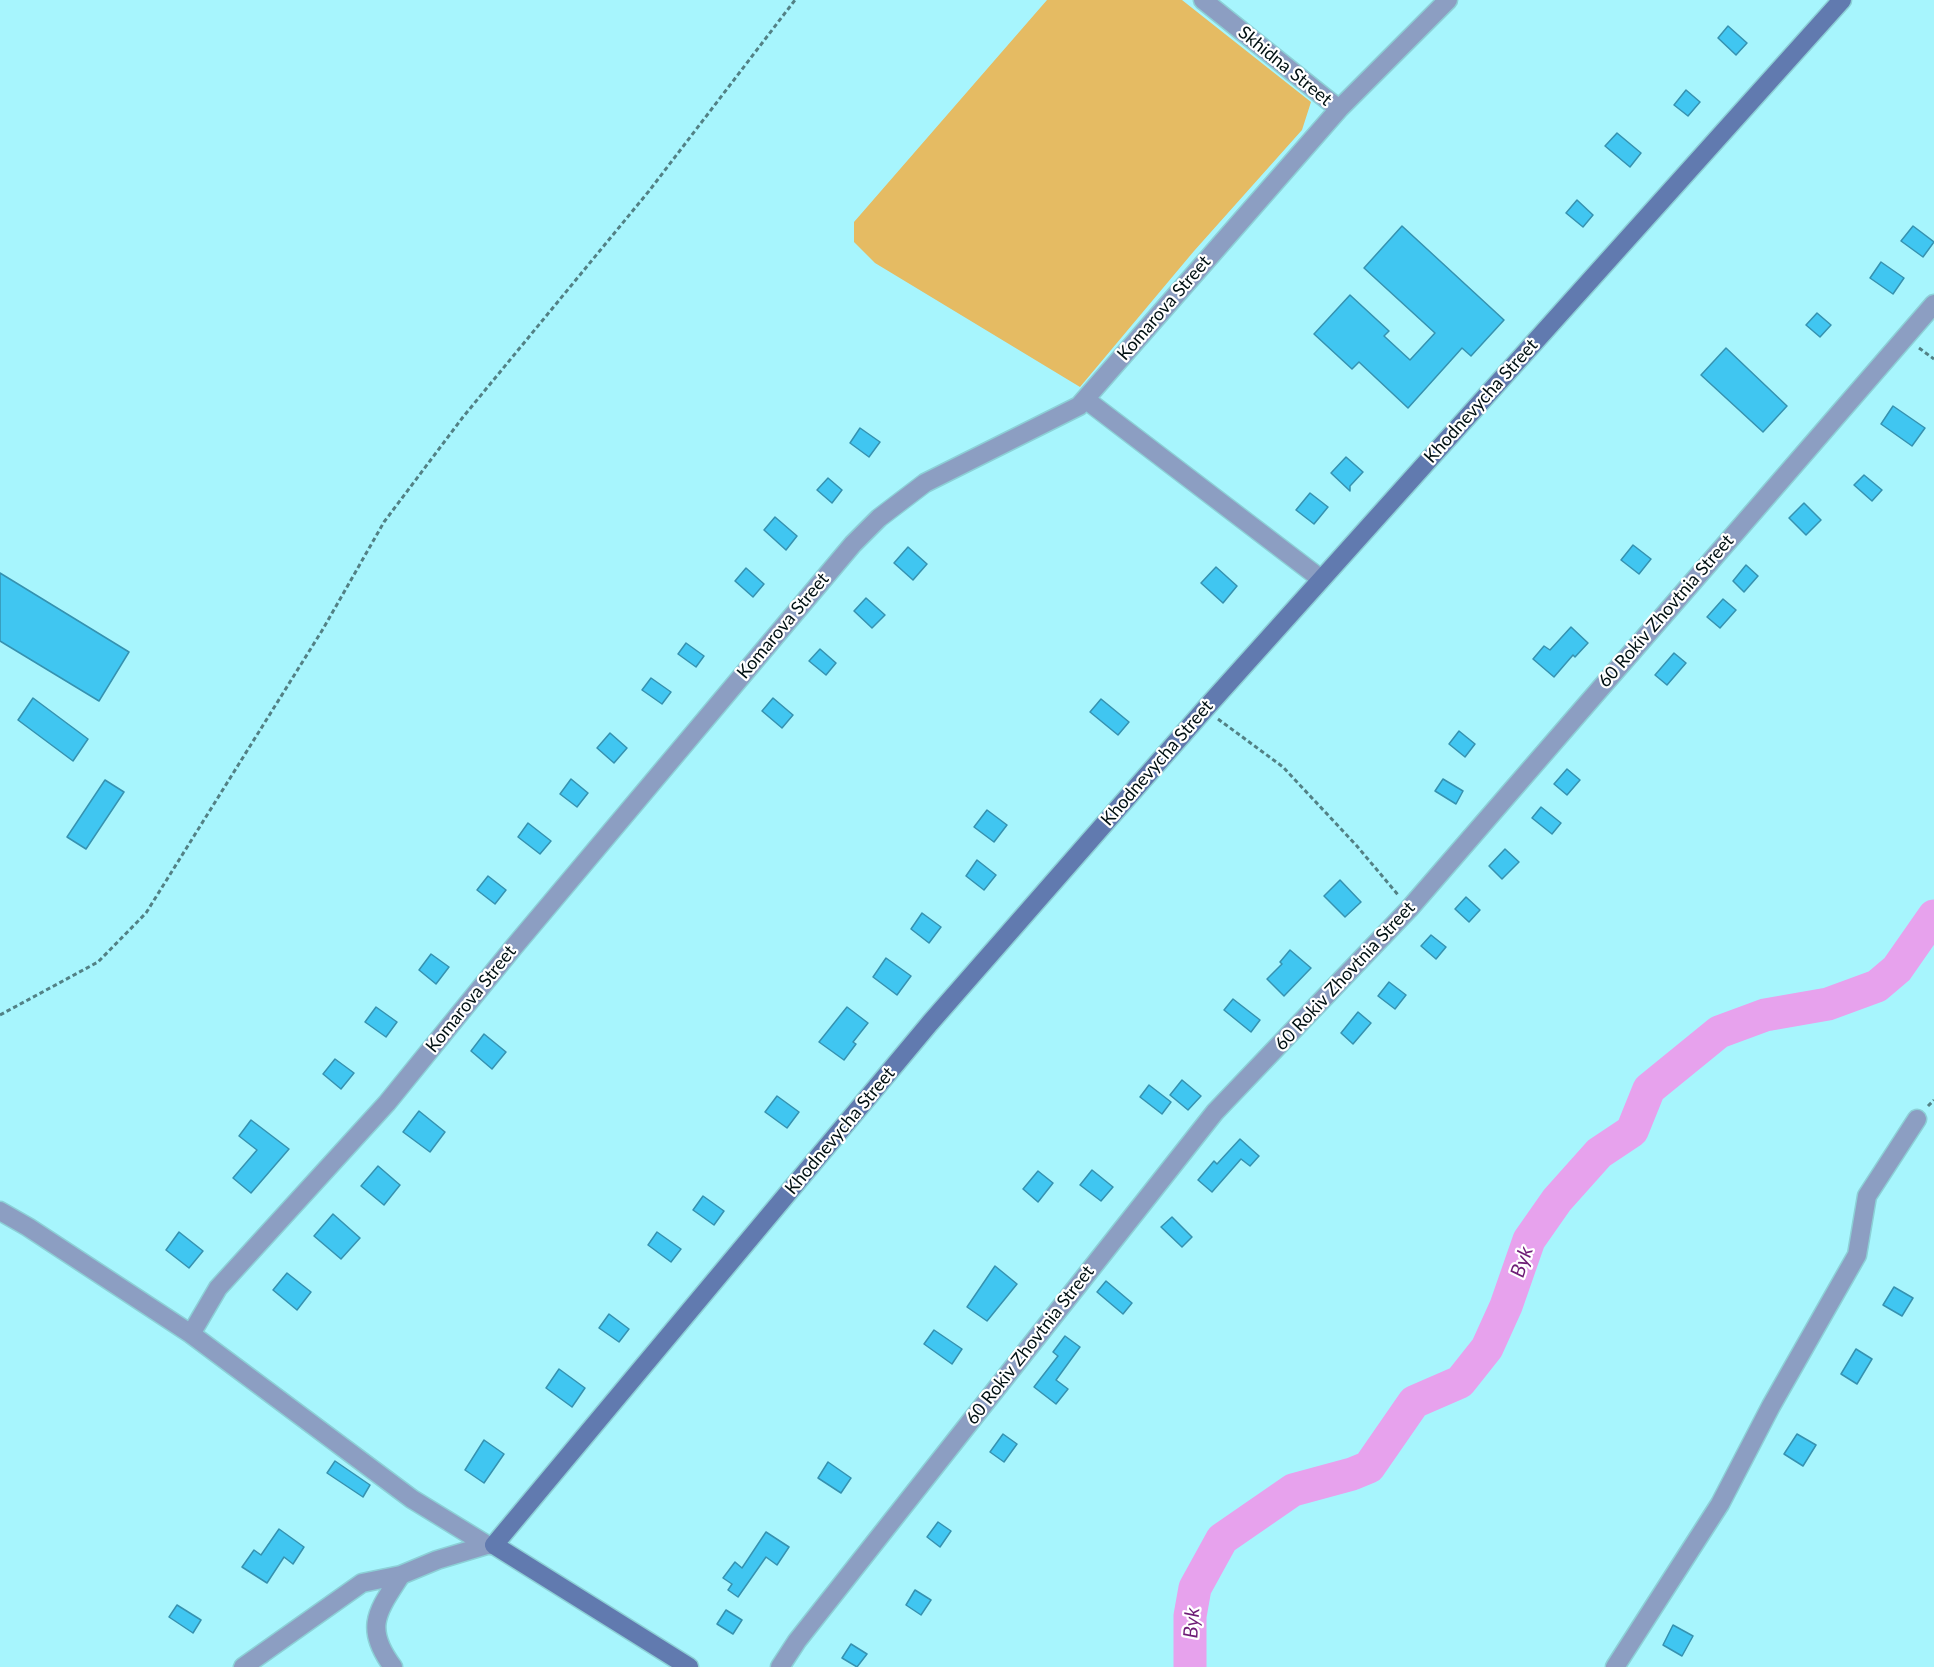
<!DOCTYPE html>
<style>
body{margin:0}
canvas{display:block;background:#a7f5fd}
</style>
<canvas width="1934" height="1667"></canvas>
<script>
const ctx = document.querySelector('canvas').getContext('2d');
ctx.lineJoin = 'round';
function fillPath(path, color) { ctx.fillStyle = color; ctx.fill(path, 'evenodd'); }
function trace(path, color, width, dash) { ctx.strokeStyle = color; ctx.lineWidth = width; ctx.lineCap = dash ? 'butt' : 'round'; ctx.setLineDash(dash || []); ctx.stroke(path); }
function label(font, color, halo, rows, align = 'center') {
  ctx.font = font + ' Lato,sans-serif'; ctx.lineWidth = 4.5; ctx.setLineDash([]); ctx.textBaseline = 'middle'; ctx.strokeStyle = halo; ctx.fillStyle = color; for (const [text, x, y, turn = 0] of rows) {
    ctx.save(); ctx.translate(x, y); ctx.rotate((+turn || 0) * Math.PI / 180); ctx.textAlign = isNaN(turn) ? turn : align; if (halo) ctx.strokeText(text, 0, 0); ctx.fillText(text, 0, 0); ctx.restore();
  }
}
fillPath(new Path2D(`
 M1047,0H1182L1311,102L1302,130L1194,251L1080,387L875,263L854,242V222Z`), '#e5bb63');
trace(new Path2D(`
 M1190,1667V1616L1195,1588L1222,1539L1293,1490L1352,1474L1369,1467L1414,1402L1460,1382L1487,1348L1506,1306L1529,1240L1557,1200L1599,1153L1632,1131L1649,1089L1719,1032L1765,1015L1828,1004L1877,986L1897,969L1934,916`), '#e7a2ed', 33);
const building = new Path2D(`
 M1728,26L1747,43L1736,55L1718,38Z
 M1686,90L1700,102L1688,116L1674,105Z
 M1617,133L1641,153L1630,167L1605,146Z
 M1577,200L1593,215L1583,227L1566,213Z
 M1402,226L1504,320L1471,356L1462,348L1408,408L1359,362L1352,369L1314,334L1350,295L1389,331L1384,336L1410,360L1435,333L1364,268Z
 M1913,226L1934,242L1923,257L1901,241Z
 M1881,262L1904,278L1893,294L1870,278Z
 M1817,313L1831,325L1820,337L1806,325Z
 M1726,348L1787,406L1763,432L1701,375Z
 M1893,406L1925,428L1912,446L1881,424Z
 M860,428L880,442L869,457L850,443Z
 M1346,457L1363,472L1350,486V491L1331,473Z
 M1864,475L1882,490L1872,501L1854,485Z
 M828,478L842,490L832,503L817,490Z
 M1310,493L1328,507L1314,524L1296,510Z
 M1804,503L1821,520L1806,535L1789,518Z
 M775,517L797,536L786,550L764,530Z
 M1633,545L1651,559L1639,574L1621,560Z
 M908,547L927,564L913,580L894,563Z
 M1746,565L1758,576L1744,592L1733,581Z
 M1216,567L1237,586L1223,603L1201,583Z
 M746,568L764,584L753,597L735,581Z
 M0,573L129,652L99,701L0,641Z
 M866,598L885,615L872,628L854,611Z
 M1723,599L1736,610L1720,628L1707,617Z
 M1571,627L1588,643L1575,657L1573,655L1554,677L1533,659L1544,646L1550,650Z
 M686,643L704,656L696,667L678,654Z
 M820,649L836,663L826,675L809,661Z
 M1674,653L1686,663L1667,685L1655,675Z
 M651,678L671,692L662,704L642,690Z
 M33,698L88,739L73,761L18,720Z
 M773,698L793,715L782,728L762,711Z
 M1101,699L1129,722L1118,735L1090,712Z
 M1459,731L1475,744L1465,757L1449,744Z
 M610,733L627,748L614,763L597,748Z
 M1567,769L1580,780L1567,795L1554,784Z
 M571,779L588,793L577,807L560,794Z
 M1443,779L1463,791L1456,804L1435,791Z
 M105,780L124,792L86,849L67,837Z
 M1541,807L1561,823L1552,834L1532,818Z
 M987,810L1007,825L994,842L974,827Z
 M528,823L551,841L540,854L518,837Z
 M1505,849L1519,862L1502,879L1489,866Z
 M977,860L996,875L984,890L966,876Z
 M488,876L506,890L495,904L477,890Z
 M1340,880L1361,902L1345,917L1324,896Z
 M1466,897L1480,910L1469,922L1455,909Z
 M922,913L941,927L929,943L911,929Z
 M1431,935L1446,947L1436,959L1421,946Z
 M1290,950L1311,968L1284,996L1267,979L1282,964L1280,962Z
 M431,954L449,967L436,984L419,970Z
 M886,958L911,976L897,995L873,977Z
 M1389,982L1406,995L1395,1009L1378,996Z
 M1233,999L1260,1020L1251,1032L1224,1010Z
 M376,1007L397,1022L386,1037L365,1022Z
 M847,1007L868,1023L853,1042L856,1044L844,1060L819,1042Z
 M1358,1012L1371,1023L1353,1044L1341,1033Z
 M484,1034L506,1052L492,1069L471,1051Z
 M335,1059L354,1073L341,1089L323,1074Z
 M1182,1080L1201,1096L1188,1110L1170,1095Z
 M1149,1085L1171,1102L1162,1114L1140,1097Z
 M777,1096L799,1112L787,1128L765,1112Z
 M419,1111L445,1132L430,1152L403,1132Z
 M251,1120L289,1149L251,1193L233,1178L257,1150L239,1136Z
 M1240,1139L1259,1156L1250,1166L1241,1159L1212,1192L1198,1180L1214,1161L1217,1164Z
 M378,1166L400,1185L384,1205L361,1186Z
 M1092,1170L1113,1187L1101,1201L1080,1185Z
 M1038,1171L1053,1183L1038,1202L1023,1189Z
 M703,1196L724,1211L714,1225L693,1210Z
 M333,1214L360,1238L341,1259L314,1236Z
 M1172,1217L1192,1237L1182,1247L1161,1227Z
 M179,1232L203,1251L189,1268L166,1250Z
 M657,1232L681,1249L671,1262L648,1245Z
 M995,1266L1017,1284L987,1321L967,1307Z
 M287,1273L311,1292L297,1310L273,1290Z
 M1106,1281L1132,1303L1123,1314L1097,1292Z
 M1894,1287L1913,1298L1902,1316L1883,1305Z
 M609,1314L629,1329L619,1342L599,1328Z
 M934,1330L962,1349L952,1364L924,1344Z
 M1065,1336L1080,1347L1056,1380L1068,1389L1056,1404L1034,1387L1058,1356L1053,1352Z
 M1856,1349L1872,1359L1857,1384L1841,1374Z
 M559,1369L585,1388L572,1407L546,1388Z
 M1003,1434L1017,1444L1004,1462L990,1452Z
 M1797,1434L1816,1445L1803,1466L1784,1454Z
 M484,1440L504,1454L484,1483L465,1470Z
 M335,1461L370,1485L363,1497L327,1473Z
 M828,1462L851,1478L841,1493L818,1478Z
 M938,1522L951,1531L940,1547L927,1537Z
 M279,1529L304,1547L293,1564L284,1557L267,1583L242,1567L254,1550L261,1555Z
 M766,1532L789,1547L777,1565L766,1557L738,1597L728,1590L732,1584L723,1578L735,1562L742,1568Z
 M915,1590L931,1600L921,1615L906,1605Z
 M177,1605L201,1620L193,1633L169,1617Z
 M726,1610L742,1620L733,1634L717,1624Z
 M1673,1625L1693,1636L1682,1656L1663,1645Z
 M851,1644L867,1654L857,1667L842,1658Z`);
fillPath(building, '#40c6f1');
trace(building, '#3692b0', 1.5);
const minor = new Path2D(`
 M1203,0L1339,109
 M1085,399L1321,579
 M0,1211L28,1227L191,1334L412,1499L487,1545
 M191,1334L218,1288L387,1103L513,948L853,544L879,518L925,483L1079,406L1339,109L1448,0
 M243,1667L362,1583L401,1575L437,1560L487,1545H494
 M393,1667C363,1627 378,1611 401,1575
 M780,1667L797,1641L1215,1112L1409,909L1934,304
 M1615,1667L1720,1504L1771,1406L1857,1255L1867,1196L1917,1119`);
const secondary = new Path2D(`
 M689,1667L494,1545L930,1023L1205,709L1842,0`);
trace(minor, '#8cd0d7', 21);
trace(secondary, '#8cd0d7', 21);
trace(new Path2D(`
 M1919,348L1934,359
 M1218,719L1283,767L1356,845L1399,896
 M0,1015L98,962L146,913L323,629L384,522L463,417L649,191L795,0
 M1928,1106L1934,1100`), '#528185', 3, [4.5, 3]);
trace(minor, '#8c9ec2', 18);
trace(secondary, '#617aaf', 18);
label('18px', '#001012', '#fff', [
 ["Skhidna Street",1285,66,39],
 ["Komarova Street",1164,308,-49],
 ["Khodnevycha Street",1481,401,-48],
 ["60 Rokiv Zhovtnia Street",1666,611,-49],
 ["Komarova Street",783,626,-50],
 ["Khodnevycha Street",1157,763,-49],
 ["60 Rokiv Zhovtnia Street",1345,976,-47],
 ["Komarova Street",471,999,-51],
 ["Khodnevycha Street",840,1131,-50],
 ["60 Rokiv Zhovtnia Street",1030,1345,-52]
]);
label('italic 20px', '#6e1c76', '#fff', [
 ["Byk",1522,1262,-71],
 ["Byk",1192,1623,-86]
]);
</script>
